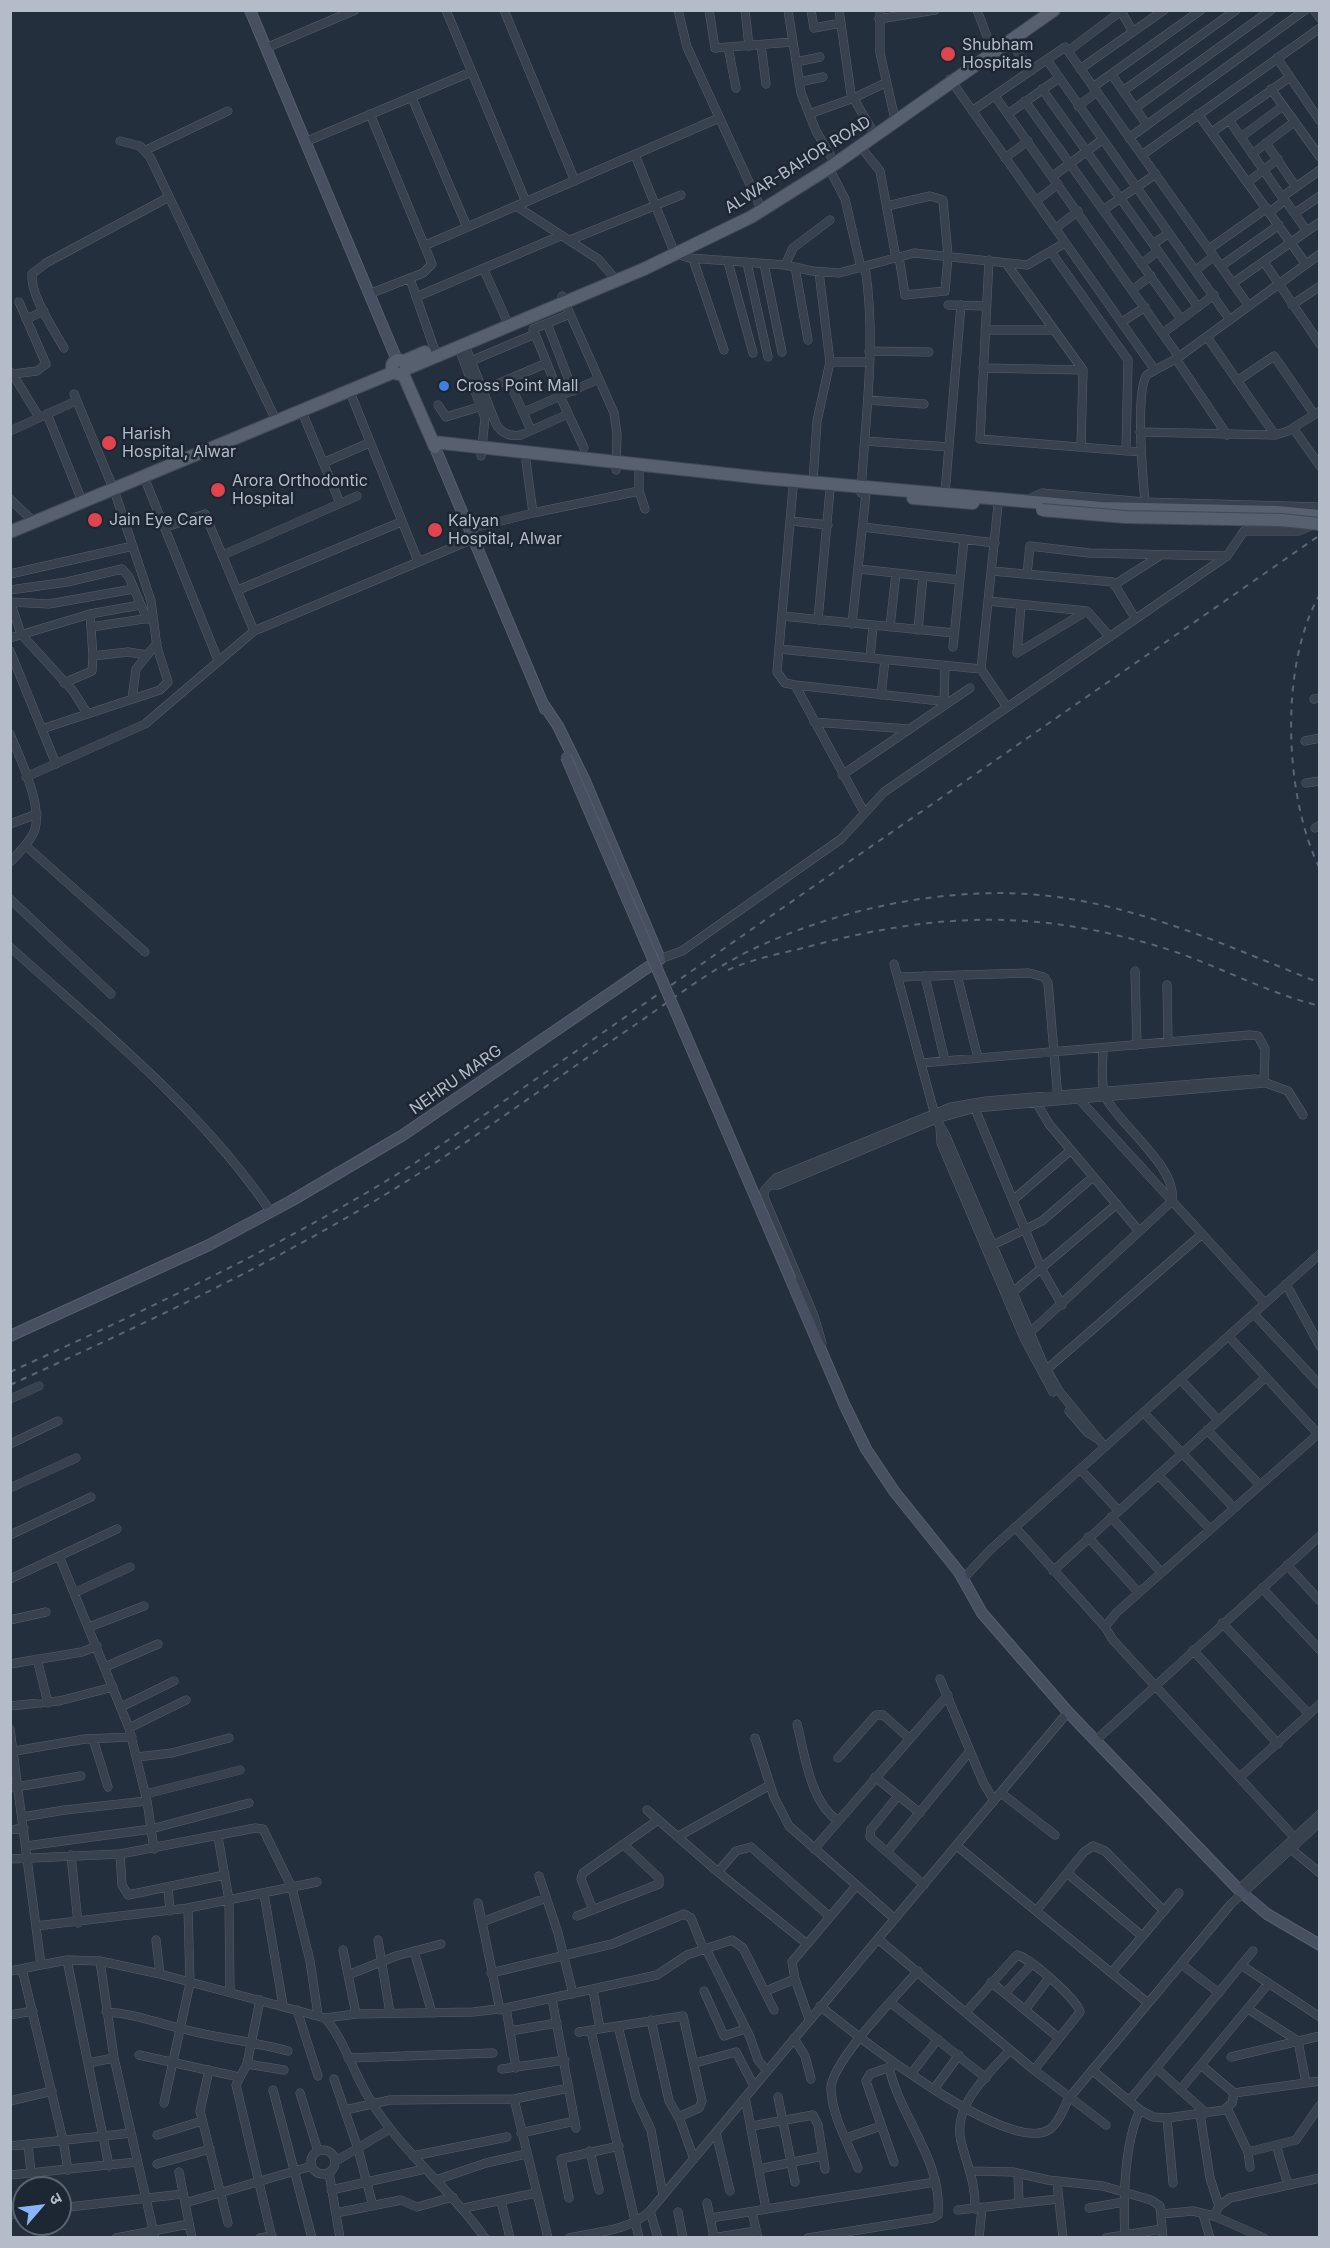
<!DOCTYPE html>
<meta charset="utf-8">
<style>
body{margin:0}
#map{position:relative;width:1330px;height:2248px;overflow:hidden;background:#242f3e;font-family:Inter,"Noto Sans Devanagari",sans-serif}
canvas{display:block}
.frame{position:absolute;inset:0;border:12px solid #b4bcc9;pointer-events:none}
.north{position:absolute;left:12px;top:2176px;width:60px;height:60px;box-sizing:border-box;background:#1d2633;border:2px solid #59626f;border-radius:50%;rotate:62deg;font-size:16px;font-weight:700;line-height:24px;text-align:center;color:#b4bcc9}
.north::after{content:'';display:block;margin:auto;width:21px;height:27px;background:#8ab4f8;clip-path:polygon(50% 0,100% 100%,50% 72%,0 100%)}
</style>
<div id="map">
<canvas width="1330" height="2248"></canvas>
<div class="frame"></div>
<div class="north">उ</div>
</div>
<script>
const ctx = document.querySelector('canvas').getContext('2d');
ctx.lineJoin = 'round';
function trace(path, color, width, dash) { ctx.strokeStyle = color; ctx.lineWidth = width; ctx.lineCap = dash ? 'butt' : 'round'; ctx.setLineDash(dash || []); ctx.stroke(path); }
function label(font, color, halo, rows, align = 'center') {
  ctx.font = font + ' Inter,sans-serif'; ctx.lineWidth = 5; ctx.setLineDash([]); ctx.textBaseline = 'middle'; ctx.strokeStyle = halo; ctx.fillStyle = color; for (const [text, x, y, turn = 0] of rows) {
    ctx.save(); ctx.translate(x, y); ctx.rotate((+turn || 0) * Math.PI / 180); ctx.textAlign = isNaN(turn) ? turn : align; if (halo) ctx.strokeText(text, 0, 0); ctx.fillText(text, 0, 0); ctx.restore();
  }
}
const street = new Path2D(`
 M446,10L526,202
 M504,10L575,181
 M678,10L687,47L759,204
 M709,10L715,48L792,42
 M745,10L749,46
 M788,10L801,93L816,131L832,158
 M811,10L814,28L841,23
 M839,10L851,94L872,130
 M880,10V53L894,115
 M977,10L991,47
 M1314,10L1320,18
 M879,19L935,10
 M1010,41L1031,71
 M761,45L766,84
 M728,47L736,88
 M266,48L355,10
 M1068,51L1121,11L1133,32
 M1277,58L1320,121
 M1047,60L1230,320
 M796,62L820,57
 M1080,69L1164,10
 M1112,75L1147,125
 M950,79L1155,370C1153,372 1149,373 1147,375C1135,390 1143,480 1145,502
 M799,82L823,77
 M1093,87L1201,10
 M1042,89L1198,307
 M1271,89L1320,157
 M1123,91L1236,10
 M995,96L1179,357
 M412,98L467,227
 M1025,101L1181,319
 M1078,106L1097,92
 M1135,108L1271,10
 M972,111L1065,47L1249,306
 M809,114L854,98L885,83
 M1008,114L1059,78
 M1198,114L1306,264
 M1229,120L1282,197L1320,170
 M1212,132L1290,77
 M1241,137L1283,106
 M1129,138L1305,10
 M120,141L140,146L150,157L274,416
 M305,142L471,72
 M1266,143L1296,187
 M860,146L880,171L896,258
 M146,150L228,111
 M1252,154L1294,122
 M635,155L673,249
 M1142,155L1320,28
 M1005,158L1028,141
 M829,168L845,199L861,268
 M1053,176L1102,140
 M1248,182L1278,159
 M1036,201L1058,184
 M516,206L598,259L612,275
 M887,206L930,196L943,200L948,256L945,291L905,295L899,257
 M1103,210L1156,174
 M1270,212L1285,200L1307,231
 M1295,213L1320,196
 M1056,228L1078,211
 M570,240L681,195
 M1153,244L1169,233
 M426,245L719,118
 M1209,249L1267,208
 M1051,252L1128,360L1126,451
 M677,254L689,258L785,265L812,271L839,273L914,253L1027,265L1065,243
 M693,259L724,350
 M989,260L980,439L1141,452
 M728,262L753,353
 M1264,262L1320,344
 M747,263L768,357
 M1006,263L1083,370L1081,447
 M764,264L782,352
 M1141,264L1158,251
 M785,265L793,248L830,220
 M1221,266L1279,225
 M795,267L808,340
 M484,270L506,319
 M1196,270L1214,256
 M410,279L434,348
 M1233,283L1320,222
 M1132,290L1151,276
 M369,294L423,273L432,264L370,114
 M562,296L614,413L617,434L616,470
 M416,297L560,236
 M948,305L986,306
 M1292,305L1320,286
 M570,314L533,329L560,396L584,448
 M26,319L44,311
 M1122,322L1145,307
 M547,323L573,391
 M985,330H1054
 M1163,333L1214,295
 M1207,337L1275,435
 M464,343L496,424C502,434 510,437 521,435L568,414
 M458,346L485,418L481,456
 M64,348C54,330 30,295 32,274L46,263L169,197
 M869,351L929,352
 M1176,359L1227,435
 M471,361L535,334
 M830,362H869
 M983,368L1083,370
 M1155,370L1176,359L1320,254
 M12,373L39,417
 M13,374L37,371L46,364L19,302
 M508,379L531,430
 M1237,381L1274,356L1314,414
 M483,390L547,363
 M350,392L418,561
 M74,394L111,483
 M868,400L924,404
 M438,405L446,417L482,406
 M302,412L340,503
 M524,412L599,379
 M47,414L80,496
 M1293,428L1320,466
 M10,431L76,401
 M1140,432L1275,435L1288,431L1320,411
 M865,441L949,447
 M526,461L533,513
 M323,463L369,443
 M639,472V491L645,509
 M144,477L218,660
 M813,482L817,421L830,362L819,272
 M793,487L777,672L785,683L795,685L864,812
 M861,493C865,418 877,342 865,267
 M945,493L961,305
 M10,499L34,522
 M1026,500L1042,493L1145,502L1320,507
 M791,521L828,525
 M166,527L205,514L254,631
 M863,527L995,543
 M469,529L533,513L639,491
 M223,555L357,496
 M859,569L960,580
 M992,571L1113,582L1135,618
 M10,574L133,546
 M1027,574L1030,546L1089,553L1226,556
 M1114,585L1161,555
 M10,590L67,582L122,569L129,577L147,619
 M238,590L401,522
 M10,601L21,634L73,691L87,713
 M988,601L1087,611L1110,637
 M11,602L49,604L133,589
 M1021,605L1017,653L1087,611
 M782,616L954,633
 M818,620L830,490
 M852,624L866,493
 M91,627L150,618
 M890,627L896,573
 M918,630L923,576
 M10,638L90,614L140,605
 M953,647L964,539
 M779,649L981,669L1007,707
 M10,651L56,764
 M93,656L128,652L147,655
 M870,658L873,626
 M981,669L998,505
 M64,683L92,671L93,656L90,614
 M795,685L949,702
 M881,695L885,660
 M132,699L136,669L157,643
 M1314,699L1320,698
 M944,702L945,666
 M814,722L908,729
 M42,729L160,690L168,682L157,647L151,601L114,490
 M10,734C20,758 44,808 34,832C28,844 19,853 10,862
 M1305,741L1320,738
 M842,775L970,688
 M26,777L145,724L254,631L473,539
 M1306,783L1320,781
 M10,824L37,814
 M1315,828L1320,825
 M26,846L145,952
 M10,899L111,994
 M10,947C102,1030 201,1109 271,1212
 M660,959L682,951L841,839L884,792L1227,556L1244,531H1299L1315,524
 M894,964L936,1119L946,1136L1043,1363L1059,1391L1105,1447
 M1135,971L1137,1045
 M957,975L978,1058
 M925,976L945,1061
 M898,977L1029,973L1044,977L1048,983L1058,1099
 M1167,985L1168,1042
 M921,1063L1250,1035L1258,1036L1265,1049L1264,1083
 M1079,1099L1265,1303
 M1036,1102L1049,1124L1139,1231
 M973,1104L1041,1268L1062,1305
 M940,1127L941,1143L1024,1338L1053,1392
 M770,1185H778L936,1119L975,1108L1264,1083
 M1013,1200L1071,1150
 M993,1245L1042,1221L1093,1177
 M1286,1284L1320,1346
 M1013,1292L1117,1204
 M1254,1314L1320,1385
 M1229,1337L1320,1436
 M1024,1338L1172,1201C1178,1168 1121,1126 1106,1098C1100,1086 1103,1062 1103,1048
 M822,1343L814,1316L764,1197V1191L776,1178L951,1107L986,1101L1255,1079L1288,1091L1303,1115
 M1046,1370L1202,1234
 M1180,1379L1218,1420
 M10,1399L39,1386
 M1069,1411L1088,1433L1096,1438
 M1144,1413L1234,1508
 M1207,1430L1260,1485
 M10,1444L58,1421
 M1080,1469L1118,1510
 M1158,1475L1210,1529
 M10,1488L76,1458
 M1111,1517L1161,1572
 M1015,1527L1105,1627
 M10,1535L91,1497
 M1088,1537L1138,1592
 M59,1556L129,1728L147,1801L154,1849
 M1287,1565L1320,1601
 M1053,1571L1266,1377
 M10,1579L117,1529
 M963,1579L990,1550L1320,1254
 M1262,1588L1320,1650
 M74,1593L130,1567
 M10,1620L46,1612
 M1222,1623L1309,1714
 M89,1627L144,1606
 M1193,1650L1278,1744
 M37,1659L48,1703
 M10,1664L82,1652L97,1646
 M105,1667L158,1644
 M940,1679L983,1782L994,1801
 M10,1706L59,1701L113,1687
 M121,1707L174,1681
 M797,1724C805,1755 810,1801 837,1820
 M129,1728L186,1700
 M10,1729L41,1965
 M755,1738L774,1797L789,1826L895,1919
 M93,1739L108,1787
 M1095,1741L1320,1536
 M15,1751L85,1739L132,1737
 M137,1757L172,1753L229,1738
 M838,1758L876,1715H883L909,1738
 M875,1777L920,1813
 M1240,1777L1320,1704
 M10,1788L81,1776
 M1001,1793L1055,1835
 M146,1794L240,1770
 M898,1796L871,1829L870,1837L924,1885
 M647,1810L718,1872L806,1943
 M22,1817L65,1810L147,1801
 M10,1830L24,1828
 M218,1837L229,1900L230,1992
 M677,1837L770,1785
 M1295,1838L1113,1640L1105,1627L1116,1613L1318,1434
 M26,1846L151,1829L249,1803
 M957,1846L1148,2003
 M814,1849L948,1695
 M1291,1849L1320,1873
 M887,1852L970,1751
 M120,1854L122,1885L128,1895L225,1875
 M71,1855L78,1923
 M10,1859L120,1854L255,1828L263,1829L292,1888L310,1961L318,2015
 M718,1872L736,1851L751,1847L829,1916
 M1067,1873L1142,1936
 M539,1876L558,1933L573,1994
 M168,1887L170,1911
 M1239,1889L1320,1814
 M264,1894L283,2005
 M478,1903L500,2010
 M593,1910L581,1879L583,1873L658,1820
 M1036,1911L1084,1852L1093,1846L1105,1851L1163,1910
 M577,1916L659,1884V1878L623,1844
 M482,1922L546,1898
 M36,1926L188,1908L317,1882
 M878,1939L1034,2070L1106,2125
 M156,1940L160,1974
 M378,1940L390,2013
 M705,1947L750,2037L758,2060L767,2071
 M343,1950L356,2014
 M414,1951L432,2013
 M67,1960L109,2166
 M100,1961L114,2058L155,2238
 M1181,1964L1219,1993
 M1241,1965L1320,2017
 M22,1969L63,2140L68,2170
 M10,1971L67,1960L100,1961L160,1974L325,2018C346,2042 354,2076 372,2103C403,2153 451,2189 485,2238
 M1112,1972L1179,1893
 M491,1973L612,1944L684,1914L691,1918L703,1948
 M348,1975L396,1956L441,1944
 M991,1982L1059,2038
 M593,1990L600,2029
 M704,1991L724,2036L745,2029
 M766,1991L795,1979
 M1005,1993L1032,1964
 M552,1999L576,2128
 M260,2000L247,2064L236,2085L272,2238
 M891,2003L986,2078
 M820,2006C852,2032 1010,2158 1050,2129C1059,2123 1064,2107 1069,2098L1231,1904L1320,1822
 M506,2008L516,2068
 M1248,2009L1298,2041L1306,2083
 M297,2010L318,2076
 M1025,2010L1049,1978
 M106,2012C132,2013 154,2022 179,2028C215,2038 252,2041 288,2051
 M966,2012L1017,1955C1030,1958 1078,2000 1080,2012L1034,2070
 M10,2015L33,2011
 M325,2018L356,2014L473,2012L506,2008L657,1975L687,1955L732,1940L743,1948L774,2010
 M809,2019L795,1979L792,1962L856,1886
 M651,2020L669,2101L680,2120L694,2159
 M618,2026L636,2098L651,2130L663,2195
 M510,2031L557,2023
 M591,2031L639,2238
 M579,2032L683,2016L702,2101L699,2108L678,2117
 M794,2038L805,2056L811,2079
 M139,2055L239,2077
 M1231,2057L1320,2036
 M348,2058L493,2053
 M88,2063L114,2058
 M695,2063L736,2052L754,2086
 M247,2064L284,2070
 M1201,2065L1234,2093L1320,2081
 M893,2066L870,2074L866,2081L894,2162
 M1156,2068L1206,2113
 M502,2069L565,2060
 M209,2070L200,2111L228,2223
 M1092,2070L1140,2110L1153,2117L1167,2118L1224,2110L1232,2103L1234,2093
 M911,2074L938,2039
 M334,2079L358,2149L373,2206
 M934,2089L959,2055
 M273,2090L312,2238
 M1180,2090L1268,1984
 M300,2093L318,2151
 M745,2097L766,2209
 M778,2097L795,2182
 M514,2099L548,2238
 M10,2101L52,2091
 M1129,2101L1253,1951
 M164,2103L190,1983L188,1908
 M1227,2108L1248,2152L1250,2167
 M345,2110L390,2100L514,2099L569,2088
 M1200,2114L1210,2178L1219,2206
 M1167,2118L1173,2183
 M752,2126L813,2115L818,2125L825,2169
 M521,2133L575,2121
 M716,2133L730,2191
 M157,2135L202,2121
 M846,2138L881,2126
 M28,2144L31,2173
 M1276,2145L1288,2185
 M10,2146L131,2133
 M311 2162a12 12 0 1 1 24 0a12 12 0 1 1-24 0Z
 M590,2151L599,2190
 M1248,2152L1296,2140L1320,2105
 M413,2156L507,2137
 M336,2161L390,2129
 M157,2164L210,2149
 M858,2168C848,2143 832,2116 831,2089C830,2063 899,1993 918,1971
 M759,2169L823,2156
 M972,2171L1013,2172L1048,2180L1103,2186L1151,2200L1160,2206L1163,2238
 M179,2172L192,2238
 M329,2173L340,2238
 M1018,2173L1019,2203
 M10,2175L137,2162
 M436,2180L486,2163L526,2154
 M1057,2182L1063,2238
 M331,2190L425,2169
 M569,2198L561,2159L619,2146
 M501,2201L510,2238
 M185,2203L312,2166
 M707,2203L714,2237
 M60,2208L183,2194
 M464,2208L536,2193
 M1089,2208L1124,2202
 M975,2209C976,2185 968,2168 962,2145C950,2107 987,2076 1010,2050
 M958,2210L1058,2199
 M650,2211L658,2238
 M678,2212L683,2238
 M752,2212L758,2238
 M336,2213L401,2200L417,2207L453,2197
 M1161,2214L1193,2211L1214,2216L1264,2238
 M1203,2214L1210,2238
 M10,2215L24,2213
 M1214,2216L1219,2206L1230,2198L1320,2178
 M711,2218L935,2182
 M116,2238L189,2224
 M260,2238L272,2236
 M569,2238C596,2232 629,2231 650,2211L1068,1712
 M712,2238L756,2231
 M808,2238L933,2218L938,2215C943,2160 900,2118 889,2067
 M979,2238L982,2208
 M1106,2238L1162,2229
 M1125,2238C1123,2200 1124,2144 1140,2110`);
const secondary = new Path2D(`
 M250,10L397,360
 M436,450L545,709
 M791,1280L845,1406L866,1449L894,1491L959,1572L982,1613L1068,1712L1241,1892L1267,1914L1320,1945
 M10,1336L209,1245L291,1201L403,1135L660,959L585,781L558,726L544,705`);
const primary = new Path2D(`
 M392 367a7 7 0 1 1 14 0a7 7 0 1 1-14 0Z
 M404,361L425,352
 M406,369L644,269L751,217L829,168L1054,10
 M403,374L435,447
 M433,442L763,478L1101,508L1277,512L1320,516
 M913,498L973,503
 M10,532L394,372`);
trace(street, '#565f6c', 9);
trace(secondary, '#565f6c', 12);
trace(primary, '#414a57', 14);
trace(street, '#38414e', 8);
trace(secondary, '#465061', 10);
trace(primary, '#56606e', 12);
trace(new Path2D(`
 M1320,594C1279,665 1284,797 1320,869
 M728,970C754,958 784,953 811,946C935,913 1033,909 1157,946C1212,962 1263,992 1320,1006
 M10,1372C148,1309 283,1246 412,1165L1320,535
 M10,1385C150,1321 289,1257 418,1174C492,1126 562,1074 635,1025C677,996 718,964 764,944C849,906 957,885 1049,896C1144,907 1232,948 1320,983`), '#5a6575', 2, [6, 6]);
const secondaryBridge = new Path2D(`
 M566,757L791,1280`);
const primaryBridge = new Path2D(`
 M1042,510L1126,517L1281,520L1320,524`);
trace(secondaryBridge, '#565f6c', 12, []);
trace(primaryBridge, '#414a57', 14, []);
trace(secondaryBridge, '#465061', 10);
trace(primaryBridge, '#56606e', 12);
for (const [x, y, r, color] of [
 [948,54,8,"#e0444e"],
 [444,386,6,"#3f7fe0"],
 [109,443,8,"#e0444e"],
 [218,490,8,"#e0444e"],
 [95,520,8,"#e0444e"],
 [435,530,8,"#e0444e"]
]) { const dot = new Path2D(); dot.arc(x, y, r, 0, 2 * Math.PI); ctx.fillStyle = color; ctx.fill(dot); trace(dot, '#1d2633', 2); }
label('16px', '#b4bcc9', '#1d2633', [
 ["Shubham",962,45],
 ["Hospitals",962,63],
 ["Cross Point Mall",456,386],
 ["Harish",122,434],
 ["Hospital, Alwar",122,452],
 ["Arora Orthodontic",232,481],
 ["Hospital",232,499],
 ["Jain Eye Care",109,520],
 ["Kalyan",448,521],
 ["Hospital, Alwar",448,539]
], 'left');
label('16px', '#b4bcc9', '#1d2633', [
 ["ALWAR-BAHOR ROAD",798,165,-32],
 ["NEHRU MARG",456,1080,-35]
]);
</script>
